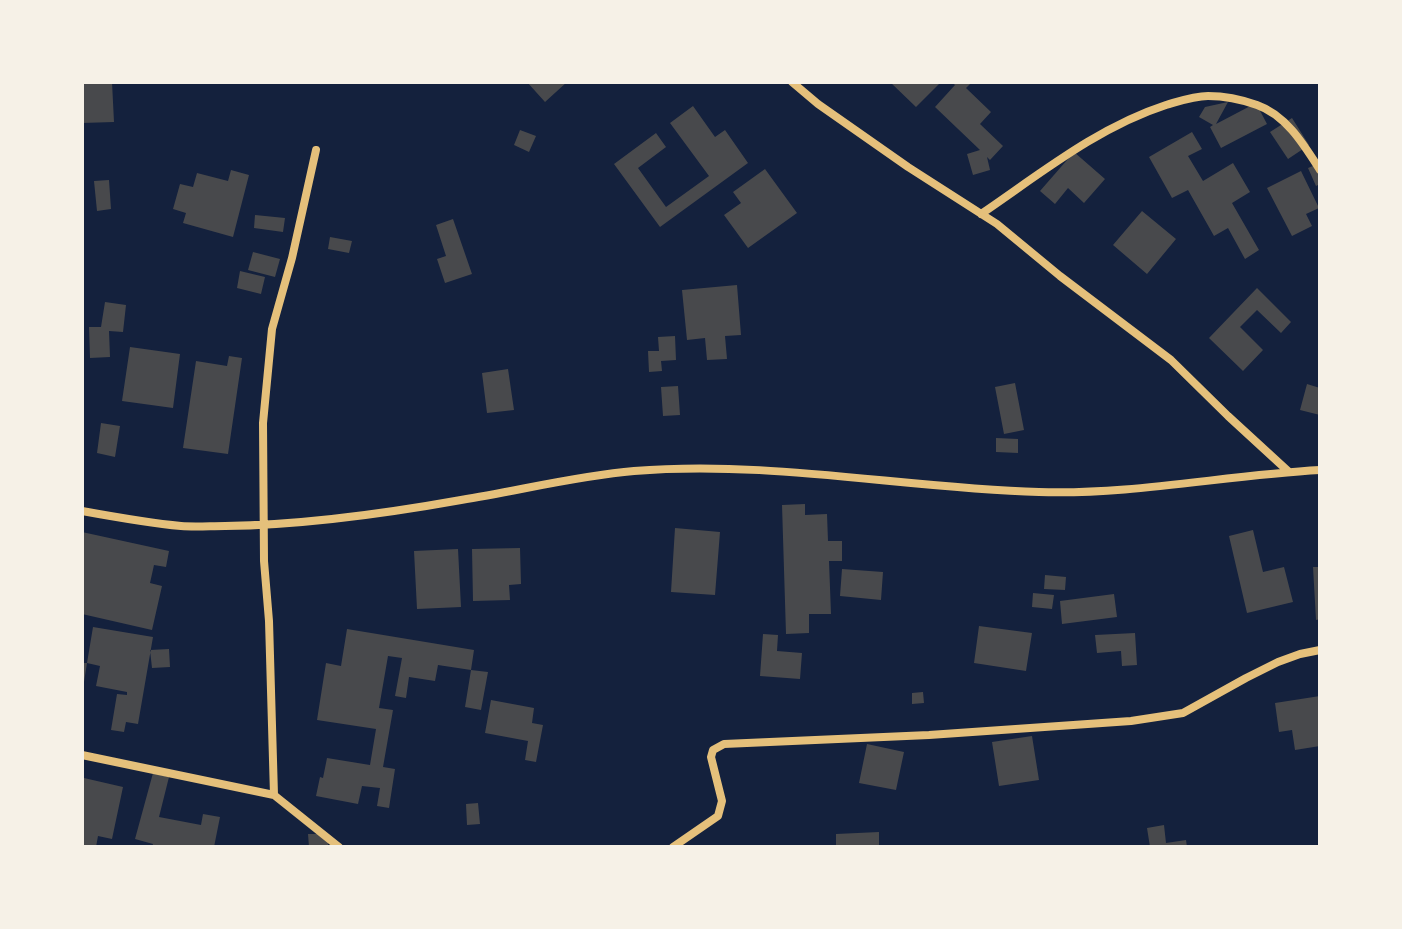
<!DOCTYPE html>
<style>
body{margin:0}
#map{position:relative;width:1402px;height:929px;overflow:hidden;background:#14213d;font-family:Poppins,sans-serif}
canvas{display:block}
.frame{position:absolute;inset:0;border:84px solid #f6f1e7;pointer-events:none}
</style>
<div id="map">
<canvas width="1402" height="929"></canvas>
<div class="frame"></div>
</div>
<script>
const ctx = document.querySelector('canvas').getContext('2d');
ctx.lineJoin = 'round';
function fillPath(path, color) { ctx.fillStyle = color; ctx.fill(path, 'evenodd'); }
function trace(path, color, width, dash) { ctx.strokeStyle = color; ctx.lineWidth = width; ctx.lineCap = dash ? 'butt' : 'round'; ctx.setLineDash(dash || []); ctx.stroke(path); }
fillPath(new Path2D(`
 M82,82H112L114,122L82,123Z
 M527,82H567L545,102Z
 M890,82H941L916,107Z
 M952,82H972L966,88L991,112L980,124L1003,146L990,160L987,157L990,170L973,175L967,154L980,150L935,107L955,85Z
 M1228,102L1216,124L1256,103L1267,124L1221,148L1210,127L1213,125L1199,117L1205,107Z
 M693,106L715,137L725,130L748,163L660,227L614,164L656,133L666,147L638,168L666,207L709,176L670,123Z
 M1292,118L1309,145L1288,159L1270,132Z
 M520,130L536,136L529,152L514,145Z
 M1192,132L1202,149L1188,156L1203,181L1233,163L1250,192L1232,203L1259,250L1245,259L1228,228L1214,236L1188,190L1172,198L1149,157Z
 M1074,152L1105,179L1084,203L1068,188L1055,204L1040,191Z
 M1320,163V184L1316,186L1308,168Z
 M765,169L797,213L748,248L724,215L741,203L733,192Z
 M231,170L249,175L233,237L183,223L186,213L173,209L180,184L193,187L197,173L228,181Z
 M1301,171L1319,208L1306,214L1312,226L1292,236L1267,188Z
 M109,180L111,209L97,211L94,181Z
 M1142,211L1176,239L1147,274L1113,245Z
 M255,215L285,218L283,232L254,228Z
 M453,219L472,274L445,283L437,259L446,256L436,225Z
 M330,237L352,241L349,253L328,249Z
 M253,252L280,259L275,277L248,270Z
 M240,271L265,277L261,294L237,288Z
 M737,285L741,335L725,336L727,359L707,360L705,338L687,340L682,290Z
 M1257,288L1291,322L1281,333L1257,310L1240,327L1263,350L1243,371L1209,338Z
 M105,302L126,305L123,332L109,331L110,357L90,358L89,327H101Z
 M675,336L676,360L661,361L662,371L649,372L648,351H659L658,337Z
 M130,347L180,354L173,408L122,401Z
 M229,356L242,358L228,454L183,448L196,361L227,366Z
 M508,369L514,410L487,413L482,373Z
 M1015,383L1024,430L1004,434L995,387Z
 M1307,384L1320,388V415L1300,410Z
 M678,386L680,415L663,416L661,387Z
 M101,423L120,426L115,457L97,453Z
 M996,438L1018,439V453L996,452Z
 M805,504V515L827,514L828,541H842V561H829L831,614H809V633L786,634L782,505Z
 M675,528L720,532L715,595L671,592Z
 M1253,530L1263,572L1284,567L1293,602L1247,613L1229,536Z
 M82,532L169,551L166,567L154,565L150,583L162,586L152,630L82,614Z
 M520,548L521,584L509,585L510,600L473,601L472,549Z
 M458,549L461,607L417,609L414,551Z
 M1313,567H1320V619L1316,620Z
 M842,569L883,572L881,600L840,596Z
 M1045,575L1066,577L1065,590L1044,589Z
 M1033,593L1054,595L1052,609L1032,607Z
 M1114,594L1117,617L1062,624L1060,601Z
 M979,626L1032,633L1026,671L974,663Z
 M93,627L153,637L138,724L126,722L124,732L111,730L117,694L127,695V692L96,686L100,666L87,663L84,682H82V663H87Z
 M347,629L474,650L471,670L438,665L435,681L409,677L406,698L395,696L402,658L388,656L379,708L393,710L383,767L395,769L389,808L377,806L380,788L362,786L358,804L316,796L320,777L323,778L327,758L370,765L376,729L317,720L326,663L341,666Z
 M1135,633L1137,665L1122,666L1121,651L1097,653L1095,635Z
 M763,634L778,635L777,651L802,653L800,679L760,676Z
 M169,649L170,667L152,668L150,650Z
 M471,670L488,672L481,710L465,707Z
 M923,692L924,703L912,704V693Z
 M1320,696V746L1295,750L1292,730L1279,732L1275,703Z
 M491,700L534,708L532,723L543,725L536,762L525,760L528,741L485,733Z
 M1032,736L1039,780L999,786L992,742Z
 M867,744L904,752L896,790L859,783Z
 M153,773L169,777L159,817L201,825L203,814L220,817L214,847H152L153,844L135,839Z
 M84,778L123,787L112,839L98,836L96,847H82V786Z
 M478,803L480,824L467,825L466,804Z
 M1164,825L1166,843L1186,840L1187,847H1150L1147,828Z
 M879,832V847H836V834Z
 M308,834H328V847H309Z`), '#48494c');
trace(new Path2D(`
 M792,82L818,104L908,167L997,224L1060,276L1171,360L1228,416L1289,472
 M981,214C1040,174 1098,127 1166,105C1180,101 1194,96 1208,96C1223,96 1243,100 1257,105C1286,115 1304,145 1320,170
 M82,511C115,517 148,523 181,526C195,527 210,526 225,526C304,525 383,514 461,500C518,491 575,476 634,471C769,460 904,488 1039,492C1134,495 1226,475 1320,470
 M82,755L274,795L339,847
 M274,795L269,621L264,561L263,423L272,329L292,258L316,150
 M673,847L718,816L722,801L711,757L713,750L724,744L929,735L1131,721L1183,713L1246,678L1278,662L1300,654L1320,650`), '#e5c07b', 8);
</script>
